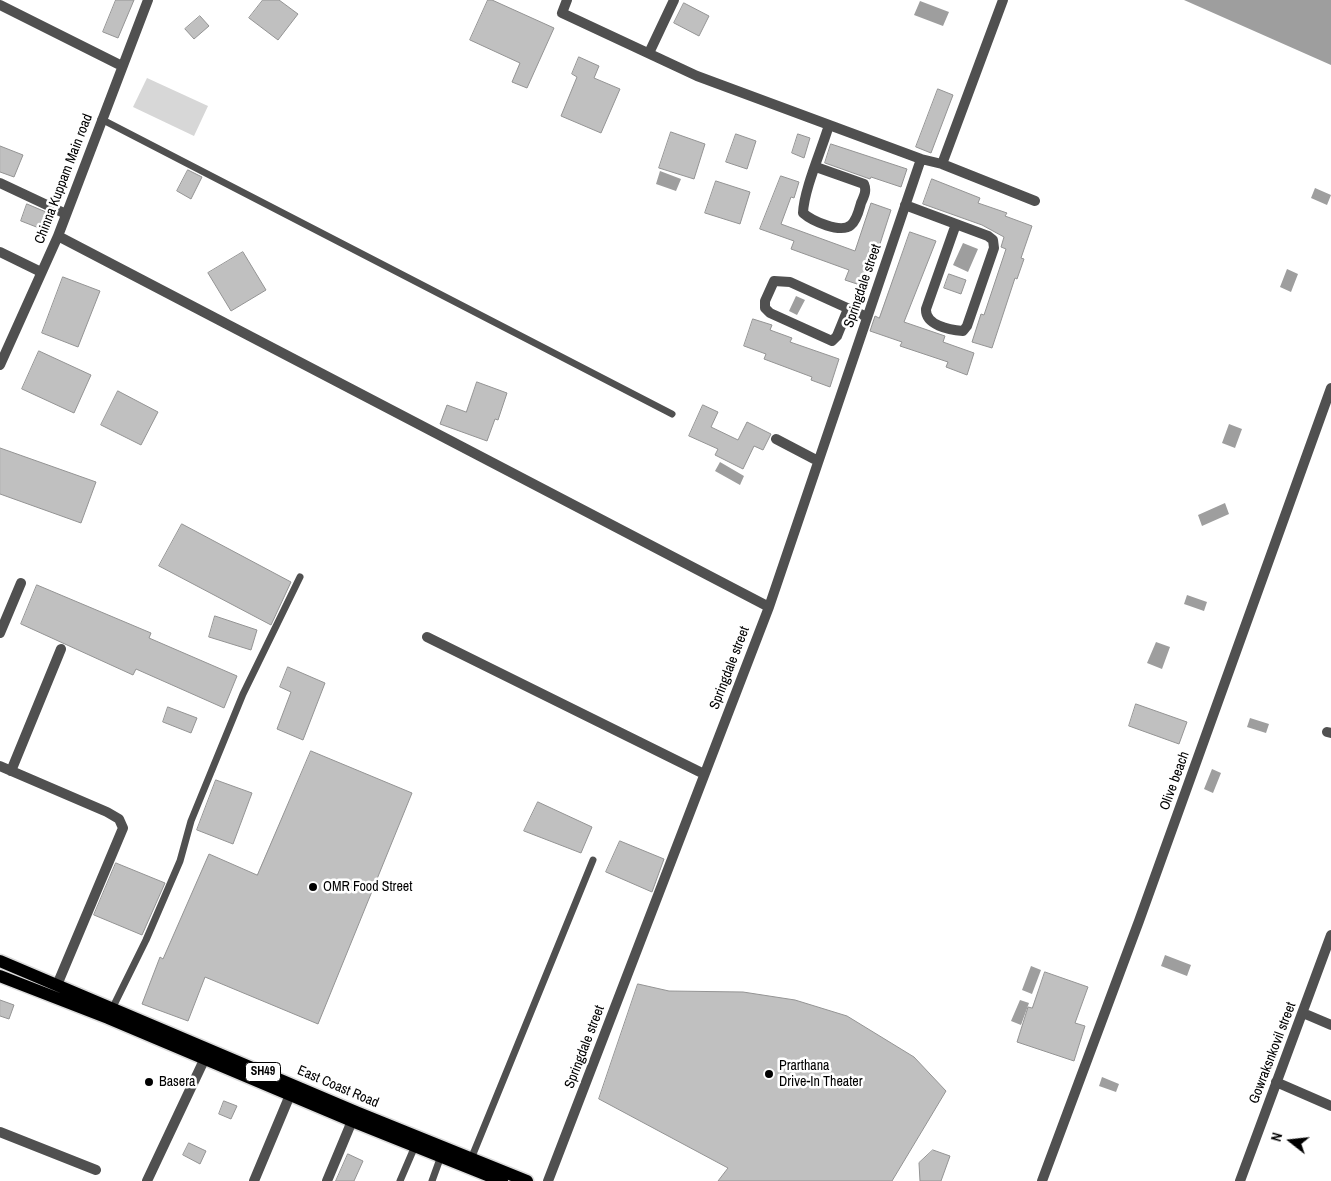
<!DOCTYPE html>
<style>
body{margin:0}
#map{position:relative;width:1331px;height:1181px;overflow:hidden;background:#fff;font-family:"Archivo Narrow",sans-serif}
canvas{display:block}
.north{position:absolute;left:1266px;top:1116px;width:50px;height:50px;-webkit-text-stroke:4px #fff;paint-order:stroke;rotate:286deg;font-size:14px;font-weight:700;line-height:20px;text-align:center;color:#000}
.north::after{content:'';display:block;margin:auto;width:18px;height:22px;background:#000;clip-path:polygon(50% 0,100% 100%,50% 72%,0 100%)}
</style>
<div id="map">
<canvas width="1331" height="1181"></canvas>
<div class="north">N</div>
</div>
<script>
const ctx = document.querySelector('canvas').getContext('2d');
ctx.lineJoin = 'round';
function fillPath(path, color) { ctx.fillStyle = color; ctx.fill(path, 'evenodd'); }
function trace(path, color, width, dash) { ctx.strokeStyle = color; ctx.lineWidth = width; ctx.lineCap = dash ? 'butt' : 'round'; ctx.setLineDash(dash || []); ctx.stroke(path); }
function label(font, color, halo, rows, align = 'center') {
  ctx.font = font + ' "Archivo Narrow",sans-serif'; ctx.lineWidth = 5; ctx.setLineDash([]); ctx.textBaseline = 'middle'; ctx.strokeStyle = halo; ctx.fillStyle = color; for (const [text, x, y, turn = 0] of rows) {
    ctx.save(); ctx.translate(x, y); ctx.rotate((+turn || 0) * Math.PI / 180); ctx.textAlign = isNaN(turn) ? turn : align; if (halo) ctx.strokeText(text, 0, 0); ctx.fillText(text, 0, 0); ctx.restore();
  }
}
fillPath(new Path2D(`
 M147,78L208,106L194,136L133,107Z`), '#d7d7d7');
fillPath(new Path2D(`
 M1184,0H1331V65Z
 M920,1L949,12L943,26L914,15Z
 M660,171L681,179L676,191L656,184Z
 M1315,188L1331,195L1327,205L1311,198Z
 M963,243L978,249L968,272L953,265Z
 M1287,269L1298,274L1291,292L1280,287Z
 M796,296L805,300L797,315L789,311Z
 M1229,424L1242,429L1235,448L1222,443Z
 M720,462L744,476L740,485L715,471Z
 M1225,503L1229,514L1202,526L1198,515Z
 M1187,595L1207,602L1204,611L1184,604Z
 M1156,642L1170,647L1162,669L1147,663Z
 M1250,718L1269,724L1266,733L1247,727Z
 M1212,769L1221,773L1213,793L1204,789Z
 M1165,955L1191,965L1187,976L1161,966Z
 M1031,966L1041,970L1032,994L1022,990Z
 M1020,1000L1029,1003L1021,1025L1011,1021Z
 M1102,1077L1119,1084L1116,1092L1099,1086Z`), '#9e9e9e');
const building = new Path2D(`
 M116,0H134L118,38L103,32Z
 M263,0H279L298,14L278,40L249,18Z
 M488,0H492L554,28L527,88L512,82L520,63L470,40Z
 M684,3L709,16L699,36L674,23Z
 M200,16L209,26L194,39L185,29Z
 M579,57L599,66L594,78L620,89L601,133L561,116L577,77L572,74Z
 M938,89L953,95L931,153L916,147Z
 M671,132L705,144L694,179L659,168Z
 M736,134L756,141L747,169L726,162Z
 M798,134L810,138L804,158L792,153Z
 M831,144L907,169L901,187L871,177L870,179L825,163Z
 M0,146L23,155L14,177L0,172Z
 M188,170L202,177L191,199L177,191Z
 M781,176L799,182L794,198L791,197L781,224L855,251L871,203L891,210L866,287L845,280L849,270L791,249L794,241L760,229Z
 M932,179L980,198L978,203L1007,213L1005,216L1032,226L1021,258L1024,259L1017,279L1015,278L992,348L972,342L981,314L984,315L1006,249L1001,247L1004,237L982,225L923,204Z
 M716,181L750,192L740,224L705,213Z
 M27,204L46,212L39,228L21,221Z
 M910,232L936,241L904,322L945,336L943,342L974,353L967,375L946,367L948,362L900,346L902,342L870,331L875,316L879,318Z
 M243,252L266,290L231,311L208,273Z
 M949,274L966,280L961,294L944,288Z
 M63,277L100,291L78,347L42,333Z
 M753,319L772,325L770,330L792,338L790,342L839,359L830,387L811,380L812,377L764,359L766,354L744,346Z
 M39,351L91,375L74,413L22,389Z
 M477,382L507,393L498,420L495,419L487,441L440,424L447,405L466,412Z
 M118,391L158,412L141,445L101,425Z
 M703,405L718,412L711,427L738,440L747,422L771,434L763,450L754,446L743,469L715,455L718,449L689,436Z
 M0,448L96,482L81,523L0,494Z
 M182,524L291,582L271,625L159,566Z
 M37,585L151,633L149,638L237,676L224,708L136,669L133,675L21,624Z
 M215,616L257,630L251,650L209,637Z
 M288,667L325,683L303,740L277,729L291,692L280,687Z
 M1136,704L1187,722L1179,744L1129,726Z
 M168,707L197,718L191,733L163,722Z
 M311,751L412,793L318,1024L205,977L188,1021L142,1004L160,957L163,959L209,854L257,875Z
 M216,780L252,793L233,844L197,830Z
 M538,802L592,827L581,853L524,831Z
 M620,841L664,859L652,892L606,872Z
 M116,863L165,883L142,935L94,915Z
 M1045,972L1088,987L1075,1023L1085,1026L1074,1061L1017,1042L1028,1007L1032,1008Z
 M638,984L669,991L743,992L795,1000L847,1016L914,1057L946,1091L892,1181H718L728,1168L599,1099Z
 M0,1000L14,1005L9,1019L0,1016Z
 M224,1101L237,1106L231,1119L219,1114Z
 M189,1143L206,1151L200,1164L183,1155Z
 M933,1150L950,1156L941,1181H920L919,1163Z
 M348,1154L363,1161L354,1181H336Z`);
fillPath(building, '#c0c0c0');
trace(building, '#949494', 1);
const primary = new Path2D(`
 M0,961L356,1112L527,1181
 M0,976L108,1018L352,1121L502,1181`);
trace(primary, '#dbdbdb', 15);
trace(new Path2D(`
 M101,119L672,414
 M111,1011L146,940L180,861L191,821L243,694L300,577
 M471,1159L593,860
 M400,1181L415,1146
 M432,1181L441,1156`), '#505050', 7);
trace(new Path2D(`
 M567,0L562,13L697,76L921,159L942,164L1035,201
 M0,5L122,66
 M649,53L674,0
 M942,164L1003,0
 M816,167L864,184C867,191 864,196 861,203C859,210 857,220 851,225C841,234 812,221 803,213C804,189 822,149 829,125
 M0,183L66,214
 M905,205L988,236L993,240L994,248L967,326L963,331C949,330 925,325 926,309L956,224
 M58,236L769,607
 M0,252L41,272
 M848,309L837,336L832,341L770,313L765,308V301L774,281L790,282L867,317
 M0,365L58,236L148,0
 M776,439L818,461
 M0,633L21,583
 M427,637L704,774
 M1327,732L1331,733
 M0,766L107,812L119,819L123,828L57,985
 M11,771L61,649
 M1303,1013L1331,1025
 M1276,1082L1331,1106
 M0,1132L96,1170
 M147,1181L205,1058
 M254,1181L290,1095
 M327,1181L352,1121
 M548,1181L769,607L921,159
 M1042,1181L1139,921L1331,388
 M1240,1181L1331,935`), '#505050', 10);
trace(primary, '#000', 12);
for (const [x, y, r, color] of [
 [313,887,5,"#000"],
 [769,1074,5,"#000"],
 [149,1082,5,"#000"]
]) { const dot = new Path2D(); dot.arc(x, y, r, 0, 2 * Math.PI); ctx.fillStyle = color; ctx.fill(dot); trace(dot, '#fff', 2); }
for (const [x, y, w] of [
 [263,1072,35]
]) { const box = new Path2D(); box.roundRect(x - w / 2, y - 9.5, w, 19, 4); ctx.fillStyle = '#fff'; ctx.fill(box); trace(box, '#000', 1); }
label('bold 12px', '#000', null, [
 ["SH49",263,1072]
]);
label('14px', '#000', '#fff', [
 ["Chinna Kuppam Main road",64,179,-69],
 ["Springdale street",863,286,-71],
 ["Springdale street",730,668,-69],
 ["Olive beach",1175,781,-70],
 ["Springdale street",585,1047,-69],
 ["Gowraksnkovil street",1273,1053,-69],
 ["East Coast Road",338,1087,23]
]);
label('14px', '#000', '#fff', [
 ["OMR Food Street",323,887],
 ["Prarthana",779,1066],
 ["Drive-In Theater",779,1082],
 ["Basera",159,1082]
], 'left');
</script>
